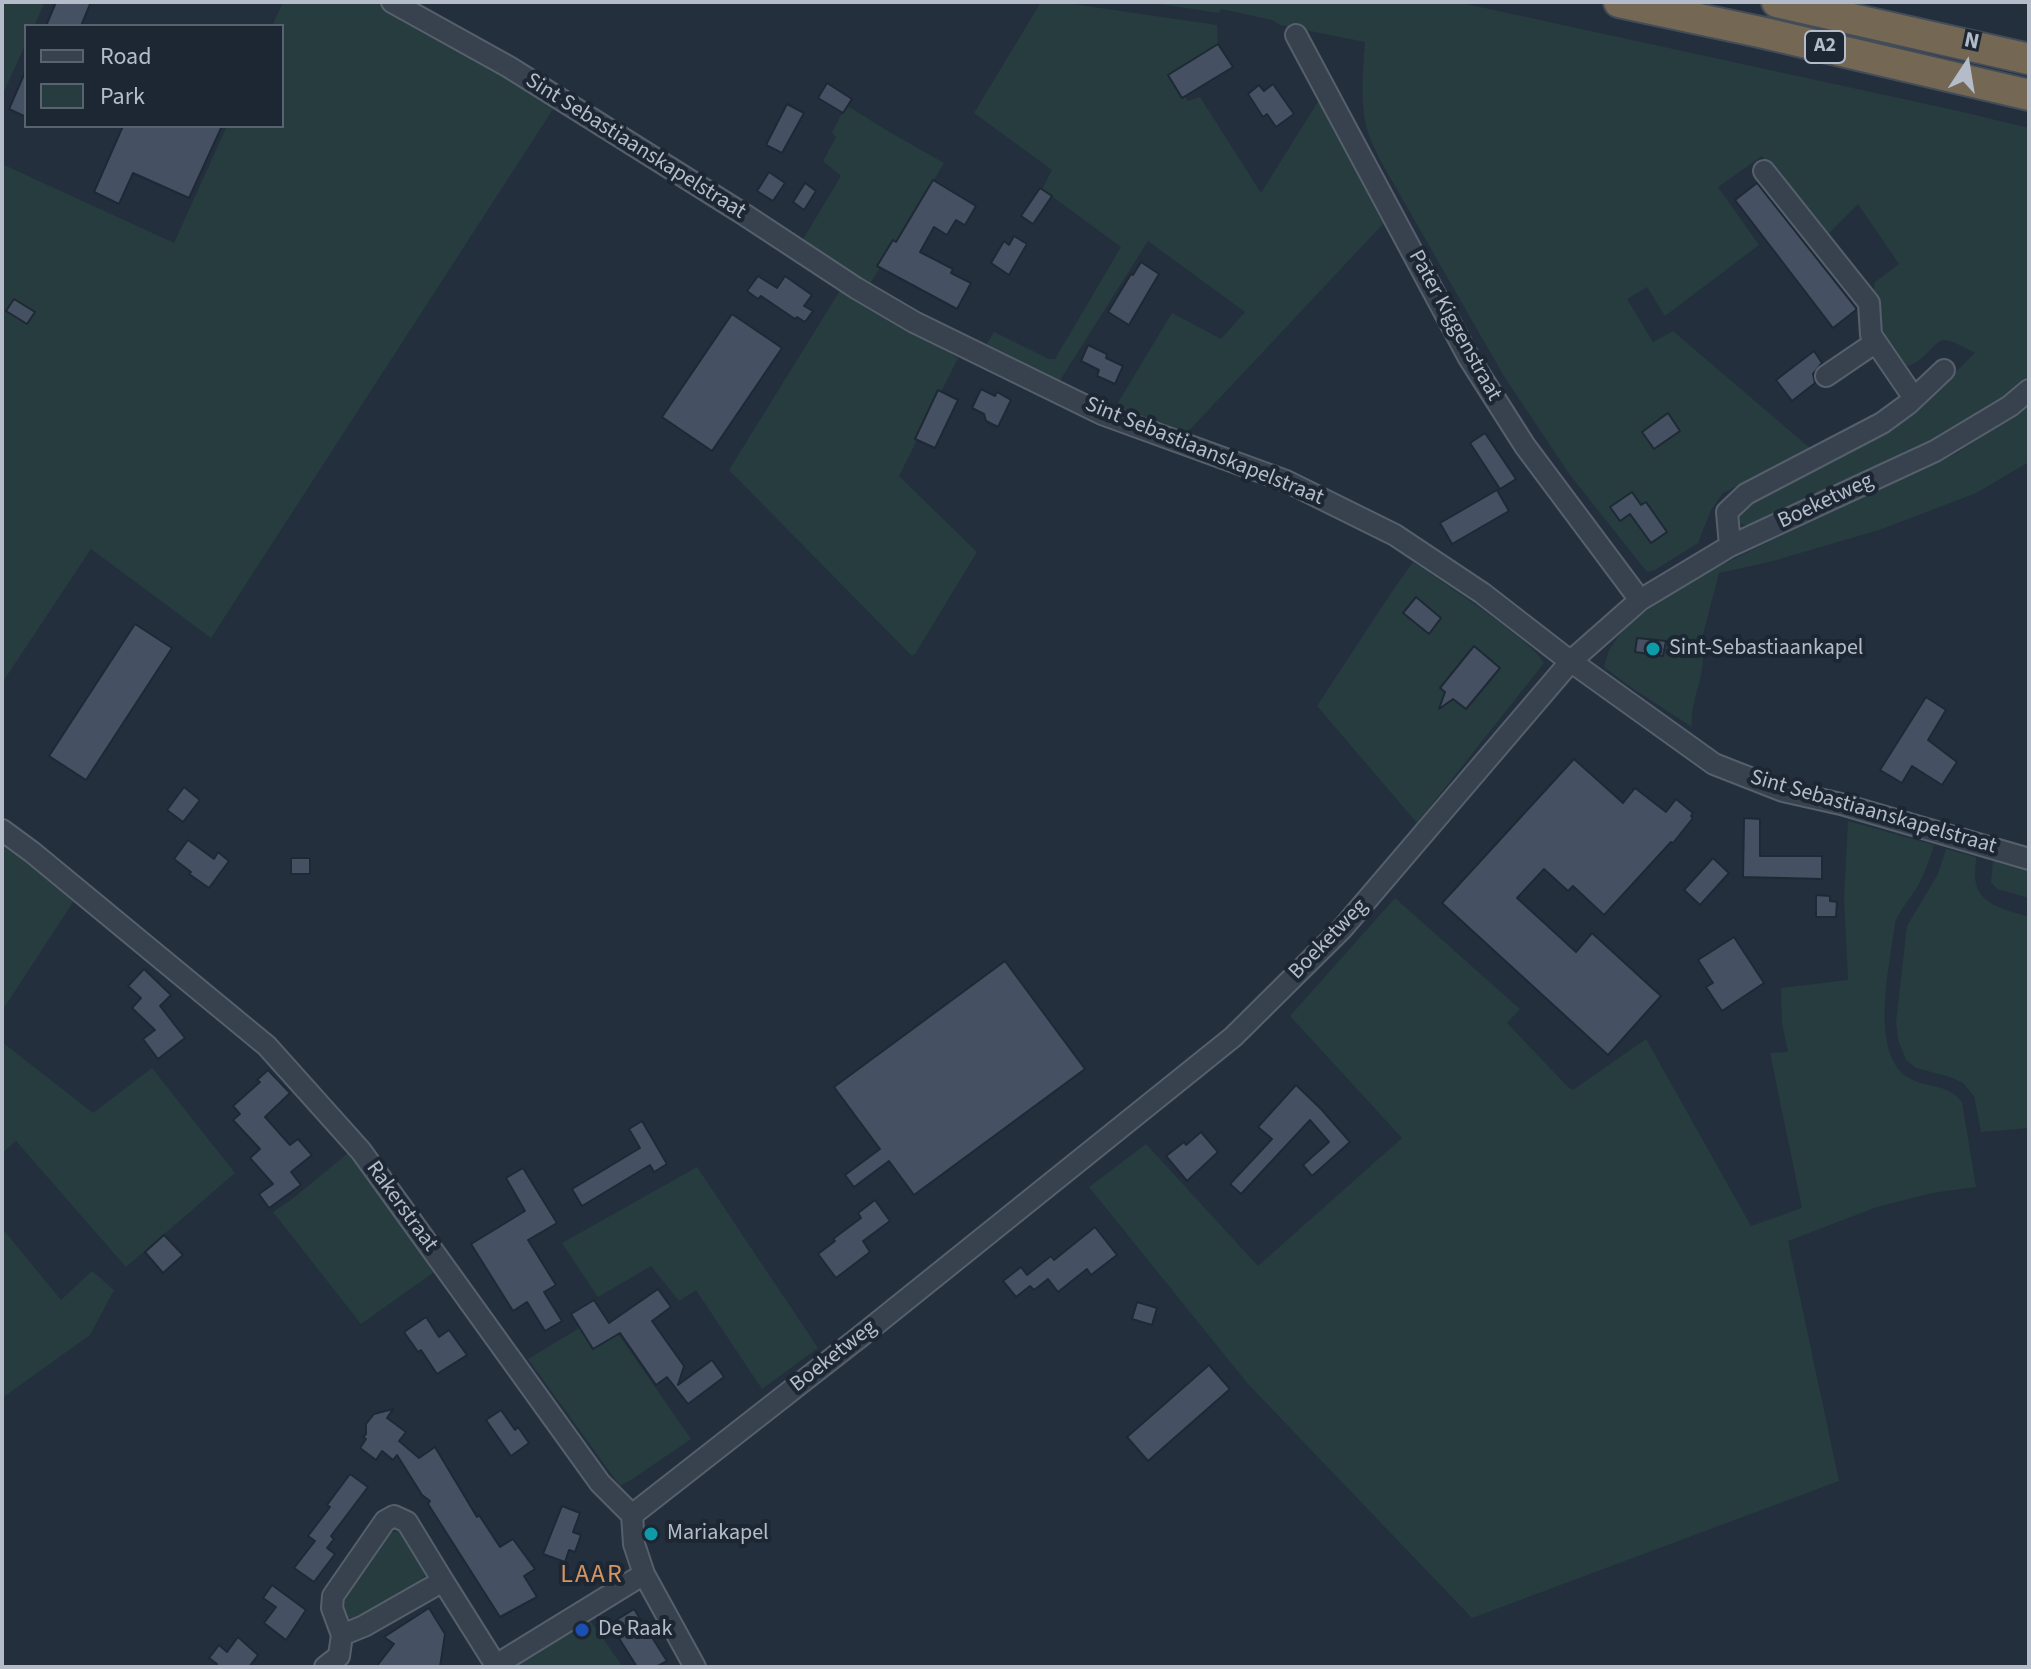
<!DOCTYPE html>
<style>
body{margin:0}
#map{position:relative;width:2031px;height:1669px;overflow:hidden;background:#242f3e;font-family:"Source Sans 3",sans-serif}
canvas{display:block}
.frame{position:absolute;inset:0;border:4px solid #b4bcc9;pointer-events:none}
.legend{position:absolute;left:24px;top:24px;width:260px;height:104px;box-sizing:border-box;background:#1d2633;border:2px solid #59626f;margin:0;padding:10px 14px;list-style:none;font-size:24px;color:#b4bcc9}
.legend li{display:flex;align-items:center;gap:16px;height:40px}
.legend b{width:40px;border:2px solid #59626f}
.north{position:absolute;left:1927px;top:24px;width:80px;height:80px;-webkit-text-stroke:6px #1d2633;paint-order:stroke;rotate:12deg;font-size:22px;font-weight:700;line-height:32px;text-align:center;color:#b4bcc9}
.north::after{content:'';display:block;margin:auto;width:28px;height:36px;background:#b4bcc9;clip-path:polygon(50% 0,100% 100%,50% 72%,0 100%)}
</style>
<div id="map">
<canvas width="2031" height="1669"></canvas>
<div class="frame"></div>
<ul class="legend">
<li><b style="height:10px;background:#38414e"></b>Road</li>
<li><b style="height:22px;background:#263c3f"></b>Park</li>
</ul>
<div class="north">N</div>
</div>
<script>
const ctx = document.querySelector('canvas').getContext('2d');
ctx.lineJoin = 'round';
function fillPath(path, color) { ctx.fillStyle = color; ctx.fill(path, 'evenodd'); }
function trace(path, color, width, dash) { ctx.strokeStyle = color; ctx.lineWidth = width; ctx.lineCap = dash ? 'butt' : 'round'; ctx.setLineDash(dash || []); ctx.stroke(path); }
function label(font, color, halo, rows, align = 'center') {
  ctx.font = font + ' "Source Sans 3",sans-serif'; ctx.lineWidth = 8; ctx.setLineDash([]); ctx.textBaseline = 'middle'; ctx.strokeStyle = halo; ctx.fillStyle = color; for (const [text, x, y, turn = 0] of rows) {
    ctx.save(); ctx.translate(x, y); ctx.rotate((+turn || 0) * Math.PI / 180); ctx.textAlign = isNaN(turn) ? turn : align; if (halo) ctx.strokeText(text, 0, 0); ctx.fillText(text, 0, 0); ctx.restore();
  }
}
fillPath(new Path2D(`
 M2,2H45L34,26H26V43L2,96Z
 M283,2H376L555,106L211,638L91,549L2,683V164L174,243L227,126H282V26H272Z
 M1041,2H1059L1217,25L1218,48L1173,78L1188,101L1200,97L1261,193L1319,100L1383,224L1183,437L1113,411L1172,313L1221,339L1245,312L1148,241L1057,385L983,350L994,332L1049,359H1055L1121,247L1042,189L1052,170L974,113Z
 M1146,2H1457L1954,110L2029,128V381L1947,435L1756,525C1747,525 1740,527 1735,518L1740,504L1910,412L1936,391L1975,353C1967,349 1954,341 1945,340C1933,340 1924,365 1903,367L1870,313L1875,282L1899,264L1858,204L1825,237L1762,156L1718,187L1759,245L1665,316L1647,287L1627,299L1653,342L1673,331L1811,449L1723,493L1711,510L1698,543L1655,570L1647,572L1570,475L1505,378L1379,158C1373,144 1365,130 1364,114C1361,91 1363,66 1365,42L1280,25L1272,20L1221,9L1219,13Z
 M846,105L891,133L944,163L870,284L802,241L841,176L823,161L836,137L832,133Z
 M841,289L958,358L899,476L977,552L915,654L911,655L729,470Z
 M2029,406V462L1976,493L1882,529L1773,561L1719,573L1701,642C1710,668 1689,699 1692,727L1632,688L1604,667L1609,650L1618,637L1631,622L1661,600L1706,573L1760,546L1957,453Z
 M1413,562C1436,578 1536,643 1544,663L1417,823L1317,706L1391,593Z
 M1848,821L1934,845C1929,861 1924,875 1916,889C1908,901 1900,910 1895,923C1890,964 1869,1051 1907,1077C1926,1089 1946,1082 1962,1102L1976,1187L1932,1193L1877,1207L1788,1241L1839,1481L1472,1618L1248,1384L1089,1187L1146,1144L1258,1266L1402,1138L1290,1016L1395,898L1520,1009L1507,1023L1568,1087L1573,1090L1646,1039L1751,1226L1802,1208L1770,1053L1788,1052L1782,1023L1781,988L1848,980L1844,898Z
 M2,841L77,896L2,1011Z
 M1946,849L1976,857C1976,865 1974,875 1976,883C1980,906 2011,911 2029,917V1128L1981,1132L1974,1096L1963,1083L1950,1077L1916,1068L1906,1060L1898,1040L1896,1022L1907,926L1938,874Z
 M1993,861L2029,871V898L1997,889L1991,882Z
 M2,1042L93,1113L152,1068L235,1173L126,1267L16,1141L2,1153Z
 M348,1153L368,1176L437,1270L361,1324L273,1212L291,1200Z
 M697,1167L818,1348L762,1389L696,1290L679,1301L651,1266L598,1297L562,1243Z
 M2,1228L61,1300L92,1271L114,1290L90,1335L2,1398Z
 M591,1321L612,1325L691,1439L634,1478L620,1486L528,1359Z
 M401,1531L426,1565V1574L420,1582L363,1618C343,1623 335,1609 344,1591C352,1576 373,1553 384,1538L392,1532Z
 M586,1615L623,1667H513V1666Z`), '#263c3f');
const building = new Path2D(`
 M56,2H91L81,26H46Z
 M1218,44L1233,67L1182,98L1168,75Z
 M26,70V117L9,109Z
 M827,83L852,99L843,113L818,98Z
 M1273,84L1294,114L1276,127L1267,114L1263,117L1248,94L1259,85L1264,91Z
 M787,104L804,113L782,153L766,145Z
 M123,126H222L189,198L133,173L119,204L94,192Z
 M769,172L785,183L773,201L757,191Z
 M933,180L976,206L965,225L956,220L947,235L934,227L920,252L953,269L951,273L971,283L957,309L877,266L893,240L896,242Z
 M805,183L816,191L804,210L793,202Z
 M1757,183L1856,308V310L1833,328L1735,200Z
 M1040,188L1052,196L1033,224L1021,216Z
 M1014,236L1027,244L1009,275L991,263L1004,241L1009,245Z
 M1141,262L1159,274L1129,325L1108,312L1131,274L1133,275Z
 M758,276L777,288L785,276L812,295L804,306L813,311L805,322L797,317L795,319L761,296L758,299L747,291Z
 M14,299L35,312L27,324L6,311Z
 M732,314L782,348L712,451L662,417Z
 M1088,345L1107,354L1106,358L1123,366L1115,384L1097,376L1099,370L1081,361Z
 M1814,351L1822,363L1813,374L1815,383L1792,401L1776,380Z
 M981,389L995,396L997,392L1011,400L998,427L986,421L984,414L972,408Z
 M938,390L958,400L935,448L915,439Z
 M1668,413L1680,431L1654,449L1642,432Z
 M1485,433L1516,479L1500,489L1470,443Z
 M1497,490L1509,511L1452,544L1440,523Z
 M1632,492L1641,505L1646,502L1667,532L1651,543L1630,514L1620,521L1610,507Z
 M1416,597L1441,618L1429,634L1403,613Z
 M135,624L172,648L86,780L49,756Z
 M1637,638L1666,641L1663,656L1635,652Z
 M1474,646L1500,668L1466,709L1453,699L1439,709L1445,692L1440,688Z
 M1926,697L1946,710L1928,740L1957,762L1942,785L1912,766L1902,783L1880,770Z
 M1574,759L1623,803L1635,788L1666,812L1676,799L1693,813L1691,816L1693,818L1673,843L1671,842L1604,915L1573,886L1568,891L1544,869L1517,898L1576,952L1592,933L1661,996L1608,1055L1442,903Z
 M184,787L200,800L183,822L167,810Z
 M1744,818L1760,819V856H1822V879L1743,877Z
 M188,840L214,859L218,852L229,861L209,888L189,874L191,872L174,859Z
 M291,858H310V874H291Z
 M1713,858L1729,873L1700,905L1684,890Z
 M1816,895L1830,896V901L1837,902L1836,917H1816Z
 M1734,937L1764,983L1722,1011L1706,987L1713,983L1698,960Z
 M1005,961L1085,1069L914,1195L889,1161L854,1187L845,1175L880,1149L834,1087Z
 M144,969L171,995L160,1006L185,1038L158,1059L143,1039L155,1030L132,1008L141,998L128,986Z
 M268,1070L290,1093L265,1117L290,1145L298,1139L312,1155L291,1172L301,1185L269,1208L259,1194L273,1184L250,1158L260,1149L233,1120L240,1114L233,1106L260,1082L257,1080Z
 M1296,1085L1321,1109L1350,1142L1312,1176L1303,1165L1329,1142L1310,1120L1241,1194L1230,1184L1272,1139L1258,1127Z
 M642,1121L667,1164L654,1172L650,1165L582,1206L572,1189L640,1148L629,1129Z
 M1201,1132L1218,1152L1187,1181L1166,1156L1184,1142L1186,1145Z
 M523,1168L557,1223L528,1240L556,1285L544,1292L562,1321L545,1331L527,1302L513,1311L471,1244L525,1211L506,1178Z
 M875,1200L890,1221L863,1241L870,1252L836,1278L818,1254L835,1241L833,1239L861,1218L858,1213Z
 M1095,1227L1117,1255L1091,1275L1087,1269L1058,1292L1048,1279L1034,1290L1030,1286L1016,1297L1003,1281L1021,1267L1027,1275L1051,1256L1054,1260Z
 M164,1235L183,1255L163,1273L145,1252Z
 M658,1289L671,1307L652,1321L684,1366L678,1385L712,1360L724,1377L688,1404L667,1377L656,1385L620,1333L593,1349L571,1314L594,1300L609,1323Z
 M1137,1302L1157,1308L1152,1325L1132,1319Z
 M426,1317L439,1337L449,1330L467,1355L437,1374L421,1350L418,1352L404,1332Z
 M1209,1365L1230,1389L1148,1461L1127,1437Z
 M393,1409L387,1418L406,1432L399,1441L419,1458L435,1447L477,1517L479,1515L500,1547L513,1539L535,1569L524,1576L537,1597L500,1617L428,1504L430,1501L422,1495L397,1455L393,1460L382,1451L376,1460L360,1448L366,1439L363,1437L366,1434V1424L374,1414Z
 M501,1410L515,1430L518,1427L529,1443L511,1456L486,1420Z
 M350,1474L368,1487L331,1536L334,1539L327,1548L335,1554L314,1582L294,1568L315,1541L308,1536L330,1507L327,1505Z
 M562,1506L580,1513L573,1532L581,1535L575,1552L569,1550L565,1562L543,1554Z
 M272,1585L306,1610L286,1640L264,1623L276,1607L263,1598Z
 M429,1608L445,1634L440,1667H376L394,1644L384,1637Z
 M634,1609L667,1661L656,1667H637L610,1624Z
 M238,1637L258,1655L249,1667H215L217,1664L209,1658L219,1645L227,1652Z`);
fillPath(building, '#455162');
trace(building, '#1f2835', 2);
const minor = new Path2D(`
 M392,2L509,67L745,215L856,288L914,322L1102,414L1286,481L1395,535L1482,593L1562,655L1714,764L1783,791L1841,804L2029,859
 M1296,35L1469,358L1525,446L1640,600
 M1764,171L1869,303L1871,335L1914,398
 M1826,376L1876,342
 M1730,546L1727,512L1746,494L1882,423L1908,404L1944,370
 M2,830L32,852L267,1046L361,1151L600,1483L632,1515L634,1544L644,1574L695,1667
 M632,1515L866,1332L1233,1037L1342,929L1571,661L1640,600L1730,546L1935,451L2010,406L2029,390
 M443,1581L497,1667
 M496,1665L644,1574
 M325,1667L339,1656L342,1635L332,1608L333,1596L385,1521L394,1516L407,1522L443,1581L364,1626L342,1635`);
const highway = new Path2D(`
 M1619,2L1760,32L2029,95
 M1777,2L2029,59`);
trace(minor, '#565f6c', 24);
trace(highway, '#434c59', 34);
trace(minor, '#38414e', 20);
trace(highway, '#746855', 30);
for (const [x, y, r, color] of [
 [1653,649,8,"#0f9aa8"],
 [651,1534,8,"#0f9aa8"],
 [582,1630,8,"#1a4fb4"]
]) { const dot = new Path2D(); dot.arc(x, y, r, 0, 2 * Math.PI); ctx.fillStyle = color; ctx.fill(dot); trace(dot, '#1d2633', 3); }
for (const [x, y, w] of [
 [1825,47,40]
]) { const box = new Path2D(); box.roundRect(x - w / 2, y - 16, w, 32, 6); ctx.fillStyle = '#1d2633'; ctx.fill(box); trace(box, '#b4bcc9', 2); }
label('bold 20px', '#b4bcc9', null, [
 ["A2",1825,47]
]);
label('22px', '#b4bcc9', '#1d2633', [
 ["Sint Sebastiaanskapelstraat",635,147,32],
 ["Pater Kiggenstraat",1454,326,61],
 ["Sint Sebastiaanskapelstraat",1204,452,22],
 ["Boeketweg",1826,502,-25],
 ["Sint Sebastiaanskapelstraat",1873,813,16],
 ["Boeketweg",1329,940,-46],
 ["Rakerstraat",401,1207,54],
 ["Boeketweg",834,1357,-38]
]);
label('22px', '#b4bcc9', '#1d2633', [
 ["Sint-Sebastiaankapel",1669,649],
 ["Mariakapel",667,1534],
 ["De Raak",598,1630]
], 'left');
ctx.letterSpacing = '2px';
label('26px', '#d59563', '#1d2633', [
 ["LAAR",592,1576]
]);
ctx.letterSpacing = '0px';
</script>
